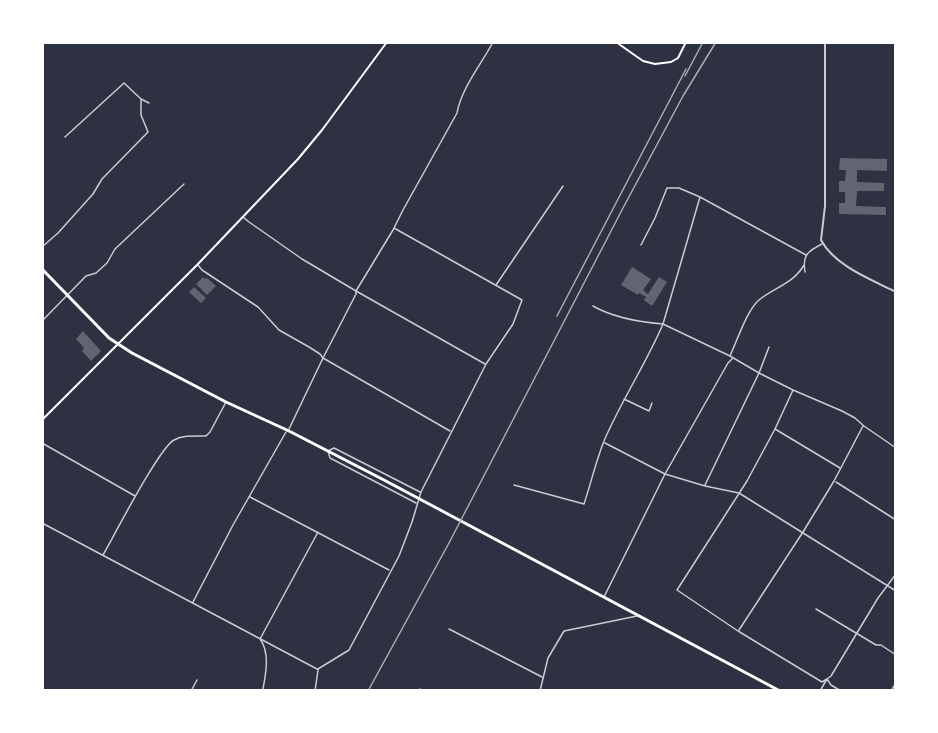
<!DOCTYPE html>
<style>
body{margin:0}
#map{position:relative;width:938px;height:733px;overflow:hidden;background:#2d3142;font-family:Manrope,sans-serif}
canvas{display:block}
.frame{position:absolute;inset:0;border:44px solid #fff;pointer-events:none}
</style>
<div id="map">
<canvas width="938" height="733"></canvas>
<div class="frame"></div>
</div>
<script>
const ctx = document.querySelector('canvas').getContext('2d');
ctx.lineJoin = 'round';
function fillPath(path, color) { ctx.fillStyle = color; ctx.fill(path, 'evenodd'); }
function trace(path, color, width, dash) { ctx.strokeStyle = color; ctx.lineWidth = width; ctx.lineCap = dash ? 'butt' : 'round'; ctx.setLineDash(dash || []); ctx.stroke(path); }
fillPath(new Path2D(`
 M840,158L887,159V171L857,170V182L884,183V191H857L856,206L886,207V215L839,214V203H845V192H839V181H845L846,170H839Z
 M632,267L651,279L643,290L648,294L659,277L667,282L652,306L644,300L646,297L639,293L638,295L621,285Z
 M203,277L205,279L207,278L216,286L207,295L196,284Z
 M194,287L206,298L201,303L189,292Z
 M83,331L101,351L91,361L82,351L84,348L76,339Z`), '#626471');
trace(new Path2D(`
 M65,137L124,83L141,99
 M700,197L663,324L730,356L759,373L793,390L842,411L855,418L864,426L896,448
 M243,217L249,222L302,259L356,291L485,364
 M641,245L655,218L667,188H679L700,197L806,255
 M42,247L58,233L93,194L102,179L148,132L141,115V99L149,103
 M198,265L202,270L258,307L279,330L309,347L320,354L323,358L450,431
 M805,272C802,255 808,251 822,244
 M496,285L563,186
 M42,321L86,276L96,273L107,263L115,249L184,184
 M730,356C737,341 747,310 759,300C775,287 793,284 804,265
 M793,390L775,429L747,481L677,590L738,631L822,682L827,679L831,685L841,691
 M624,399L649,411L652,403
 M289,429L323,358L356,294V291L393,230L403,210L457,113C462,87 481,65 493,42
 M775,429L840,468
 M42,443L135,496
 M605,443L665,474L705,486L739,493L896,591
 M836,482L896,520
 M514,485L584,504C591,483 596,461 604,441C621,401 646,364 663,324C638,322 614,318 593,306
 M705,485L759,373L769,347
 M250,497L389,570
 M416,503L330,458L328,451L334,448L420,492
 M42,523L317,669
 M103,555C114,536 159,448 174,440C183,435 195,436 206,436L210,432L226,402
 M604,597L665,474L728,363L732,359
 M193,602L233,525L286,432
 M816,609L876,645H881L896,655
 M449,629L542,677
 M739,630L803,532L834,481L863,426
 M318,669L349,650L399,556L412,522L421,492L486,364L513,324L522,300L394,228
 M263,689C266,673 270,652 260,639L318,532
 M420,689L423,691
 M191,691L197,680
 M315,691L318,670
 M540,691L548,658L564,631L637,616
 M820,691L827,679L831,676L878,598L896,574
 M891,691L896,683`), '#caccd0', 1.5);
trace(new Path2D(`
 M825,42V206L821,240C835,266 870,279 896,292`), '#caccd0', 2);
trace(new Path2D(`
 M616,42L643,61L655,64L671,62L678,58L686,42
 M42,420L197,265L298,159L322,130L387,42`), '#fff', 2);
trace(new Path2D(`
 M42,269L109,338L132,353L226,402L289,431L384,480L780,691`), '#fff', 3);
trace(new Path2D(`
 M685,76L703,42
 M557,316L686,69
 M368,691L449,543L623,208L683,96L716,42`), '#abadb3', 1.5);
</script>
